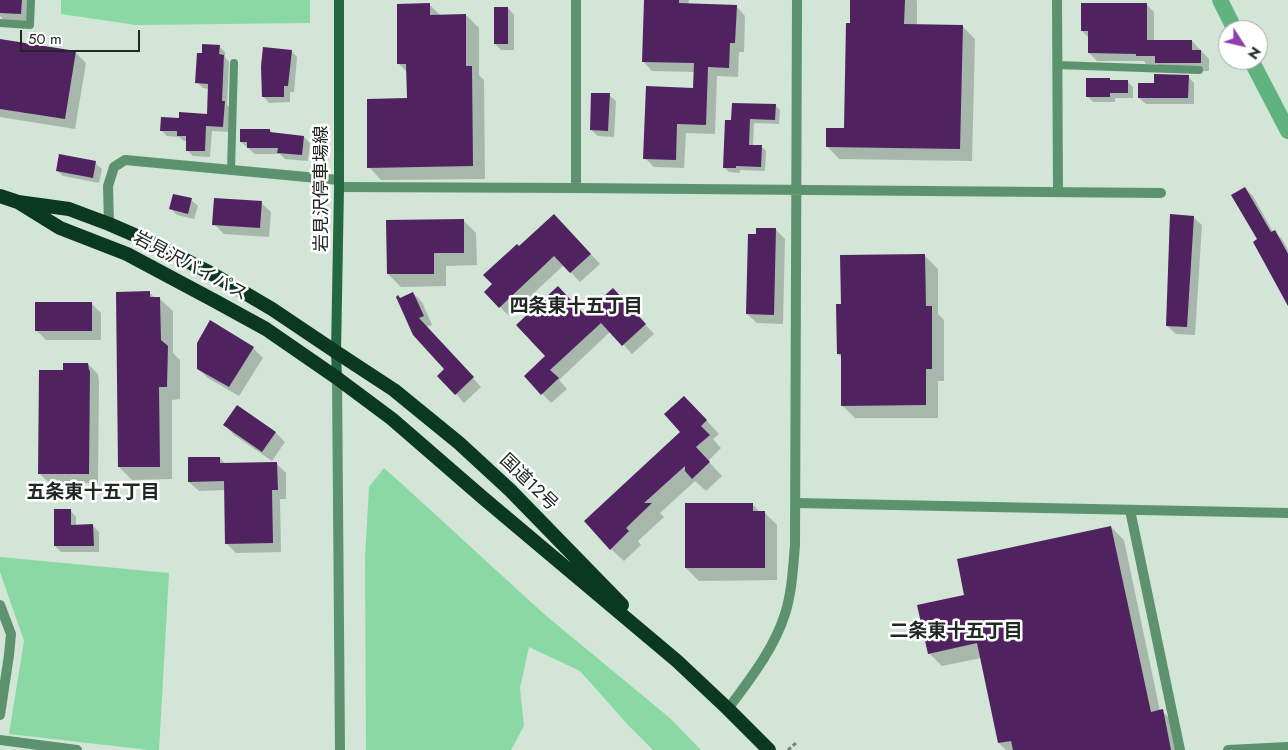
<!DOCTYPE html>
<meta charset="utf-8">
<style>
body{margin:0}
#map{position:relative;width:1288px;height:750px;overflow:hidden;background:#d2e5d7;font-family:Jost,sans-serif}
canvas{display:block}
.north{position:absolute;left:1218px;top:20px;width:50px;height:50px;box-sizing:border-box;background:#fff;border:1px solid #a6a9a7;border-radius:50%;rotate:125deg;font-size:14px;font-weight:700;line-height:20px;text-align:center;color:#212823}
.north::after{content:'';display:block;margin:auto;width:18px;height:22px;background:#903ead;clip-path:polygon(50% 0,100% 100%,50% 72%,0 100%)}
.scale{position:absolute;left:20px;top:30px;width:120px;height:22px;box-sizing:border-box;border:2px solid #212823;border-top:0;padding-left:6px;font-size:15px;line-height:18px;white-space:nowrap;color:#212823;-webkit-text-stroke:4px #fff;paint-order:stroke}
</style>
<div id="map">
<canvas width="1288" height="750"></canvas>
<div class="north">N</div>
<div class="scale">50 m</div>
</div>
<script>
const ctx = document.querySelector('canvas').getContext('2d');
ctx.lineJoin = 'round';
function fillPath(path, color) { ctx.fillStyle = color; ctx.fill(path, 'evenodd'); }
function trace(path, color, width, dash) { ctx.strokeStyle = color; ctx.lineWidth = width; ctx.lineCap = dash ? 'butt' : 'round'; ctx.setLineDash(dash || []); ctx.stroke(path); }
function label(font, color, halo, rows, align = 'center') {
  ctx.font = font + ' Jost,"Noto Sans JP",sans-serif'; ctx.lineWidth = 5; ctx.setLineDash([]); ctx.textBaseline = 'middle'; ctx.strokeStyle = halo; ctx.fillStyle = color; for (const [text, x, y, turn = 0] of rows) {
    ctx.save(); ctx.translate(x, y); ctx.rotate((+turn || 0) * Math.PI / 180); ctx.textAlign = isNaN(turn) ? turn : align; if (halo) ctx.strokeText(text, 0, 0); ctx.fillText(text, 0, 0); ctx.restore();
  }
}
fillPath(new Path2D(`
 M61,0H310V23L136,25L61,14Z
 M384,468L402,484L544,614L671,719L701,750H653L629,726L580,671L529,647L520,688L524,726L511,750H366L365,558L369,487Z
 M0,557L169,573L159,750H149L9,734L24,641L0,572Z`), '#8ad9a5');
fillPath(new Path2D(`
 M0,0H33L31,24L7,23L0,16Z
 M645,0H689L688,4L736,6L745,16L744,52H739L738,77L717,76L715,134L686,133L684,168L654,167L645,158L694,90L695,72L652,71L643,61Z
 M851,0H916L917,1V26H962L975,39L972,161L839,159L827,146L845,130Z
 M1146,4L1154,12V41H1192L1209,59V71H1164L1157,64H1146L1144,61H1097L1089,53V38L1082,31Z
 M430,5L441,16L466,15L479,28V75L484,80L485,179L381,180L369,167L408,100L407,72L399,64Z
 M508,8L514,15V50H501L495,44Z
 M0,40L75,52L86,63L75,129L0,117Z
 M219,46L225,52V57L229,62L227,105L230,108L229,132L212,131L210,157L193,156L187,150V141H184L179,137L167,136L161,130L180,119L208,115L209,89L203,88L197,82L203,55Z
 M291,51L297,57L294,92H290V102L269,103L263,96Z
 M1188,76L1194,83V104H1146L1139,98Z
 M1111,81H1127L1133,87V98H1115V102H1093L1087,96Z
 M609,95L616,101L614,137L598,136L591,130Z
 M775,105L780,110L779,124L754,123L753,146L762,147L766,151L765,171L740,170V173L729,172L724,167L732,122Z
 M270,130L274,134L304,137L310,143L308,161L285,159L280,154H255L241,142Z
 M95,163L102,169L99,183L63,176L57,170Z
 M1245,188L1253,196L1273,232L1274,231L1282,239L1288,250V306L1254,242L1259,240Z
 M191,200L198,206L194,219L177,215L170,208Z
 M261,203L271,212L269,237L224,234L214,224Z
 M1193,217L1202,225L1195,335L1176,334L1167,326Z
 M463,220L476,233L477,265L446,266V286L401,287L388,274Z
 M564,225L600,264L580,282L564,265L509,316L500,307L494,284L519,248Z
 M775,229L785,239L783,324L757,323L747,314L757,236Z
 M925,256L938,269V314L944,320V381H938V418H855L842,405V358L838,354L842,305Z
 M149,292L156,299H160L173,311V353L180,360V399L172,400V479L132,480L119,467Z
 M413,293L422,302L432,325L426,327L481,387L464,403L456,394L446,369L400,299Z
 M622,299L654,334L632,354L611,331L559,380L567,389L551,403L526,376Z
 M91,303L101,313V340H46L36,330Z
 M253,348L263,358L239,396L208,378L198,368Z
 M88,364L98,374L99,382L98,483H49L39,473L64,372Z
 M697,410L719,434L713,439L721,448L708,461L722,476L706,491L695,481L660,513L664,517L638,541L641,545L624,561L611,549L682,432Z
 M225,425L276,433L285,442L272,461L234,435Z
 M220,458L226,465L277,464L286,473V499H280L281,552L236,553L226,543L225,490L199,491L189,482Z
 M752,504L760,512H764L777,525V580L699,581L686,568Z
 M70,510L76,517V526H93L99,532V552H61L55,546Z
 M1111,527L1124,540L1160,711H1162L1175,724L1181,750H1006L999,743L981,658L942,666L929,653L966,596Z`), '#0003');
trace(new Path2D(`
 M1220,0L1235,30
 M1251,60L1288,131`), '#60b27e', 16);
fillPath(new Path2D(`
 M0,0H22L21,14L0,13Z
 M644,0H679V3L737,5L735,43H730L729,68L708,67L706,125L677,124L676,160L643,159L646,86L693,88L694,63L642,62Z
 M850,0H905L904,24L963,25L960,149L826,147V128H844L846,23H850Z
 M430,3V15L466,14V66H472L473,166L367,168V99L407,98L406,64H397V4Z
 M1081,3H1147V40H1192V50H1201V63H1155V56H1136V54L1088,53V31H1081Z
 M494,7H508V44H494Z
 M0,39L76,51L65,119L0,109Z
 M202,44L220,45L219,54L224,55L222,101H225L223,127L206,126L205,151H186V136H177V131H160L161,117L179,118V112L207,114L208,84L195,83L197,53H202Z
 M263,47L292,50L288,86H284V97H262L261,66Z
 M1154,74L1189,75L1188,98H1138V83H1154Z
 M1086,78H1110V80H1128V93H1110V97H1086Z
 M591,93H610L608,131L590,130Z
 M732,103L776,104L775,120L750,119L749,145H762L761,167L736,166V168H723L725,120H731Z
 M240,129H270V132L304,136L302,155L277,153L278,148H247V142H240Z
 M59,154L96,161L93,178L56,171Z
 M1245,187L1271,232L1275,230L1288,254V306L1253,242L1257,239L1231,195Z
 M173,194L192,198L188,214L169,209Z
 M214,198L262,201L260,228L212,225Z
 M554,214L591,254L570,273L554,256L499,308L484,292L492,284L483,275L517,244L519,246Z
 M1170,214L1194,216L1187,327L1166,326Z
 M464,219V253H434V274H387L386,220Z
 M756,228H776L774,315L746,314L748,234H756Z
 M925,254L926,306H932V369H926V405L841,406V354H837L836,304H841L840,255Z
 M558,286L584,314L613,288L646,324L622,346L601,323L550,370L559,378L541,395L524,376L545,356L516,325Z
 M150,291V297H160L161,340L168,346L167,387H159L160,467H118L116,292Z
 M413,292L424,316L419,318L474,377L455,395L437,376L444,369L413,335L396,297L398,295L400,298Z
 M35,302H92V331H35Z
 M210,320L254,347L229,387L197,369V343Z
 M63,363H88L89,370L90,371L89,474H38L39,370H63Z
 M684,396L707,420L701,426L710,435L696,447L710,462L692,479L685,471V466L644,503H652L626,528L629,531L610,550L584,521L680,432L664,414Z
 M237,405L276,432L262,452L223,425Z
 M188,457H220V463L277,462L278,490H272L273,543L225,544L224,481L188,482Z
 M685,503H753V511H765V568H685Z
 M54,509H71V525L93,524L94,546H54Z
 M1111,526L1151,712L1163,709L1171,750H1013L1011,741L998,743L977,643L928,654L917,605L964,595L957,559Z`), '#502360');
trace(new Path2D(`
 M319,142H328
 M788,750L796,743`), '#748077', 3, [4, 2.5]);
trace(new Path2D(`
 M0,23L30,25L31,0
 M1057,65L1199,70
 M231,170L234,63`), '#5d926f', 8);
trace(new Path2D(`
 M576,0V188
 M1057,0L1058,192
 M109,224L108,186L114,167L125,160L339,180
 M796,503L1288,513
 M1130,510L1180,750
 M0,605L11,634L9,655L0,715
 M0,740L77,750
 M1228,750L1288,747`), '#5d926f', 10);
trace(new Path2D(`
 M339,187L576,188L1161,193
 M337,378L340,750
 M728,709C750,679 774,649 785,614C792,592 793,568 795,545L797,0`), '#5d926f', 10);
trace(new Path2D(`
 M337,378L336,352L339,187V0`), '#246841', 10);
trace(new Path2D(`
 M0,196L18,202L69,209L109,224L153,243L216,276L272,309L336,352L394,390L459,443L510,490L622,605
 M18,202L60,228L127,254L215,301L266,329L337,378L392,419L482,497L677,661L728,709L769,750`), '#0a3821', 14);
label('18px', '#212823', '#fff', [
 ["岩見沢停車場線",323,189,-90],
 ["岩見沢バイパス",190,267,28],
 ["国道12号",528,483,44]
]);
label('bold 19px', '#212823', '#fff', [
 ["四条東十五丁目",576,307],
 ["五条東十五丁目",93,493],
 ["二条東十五丁目",956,632]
]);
</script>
